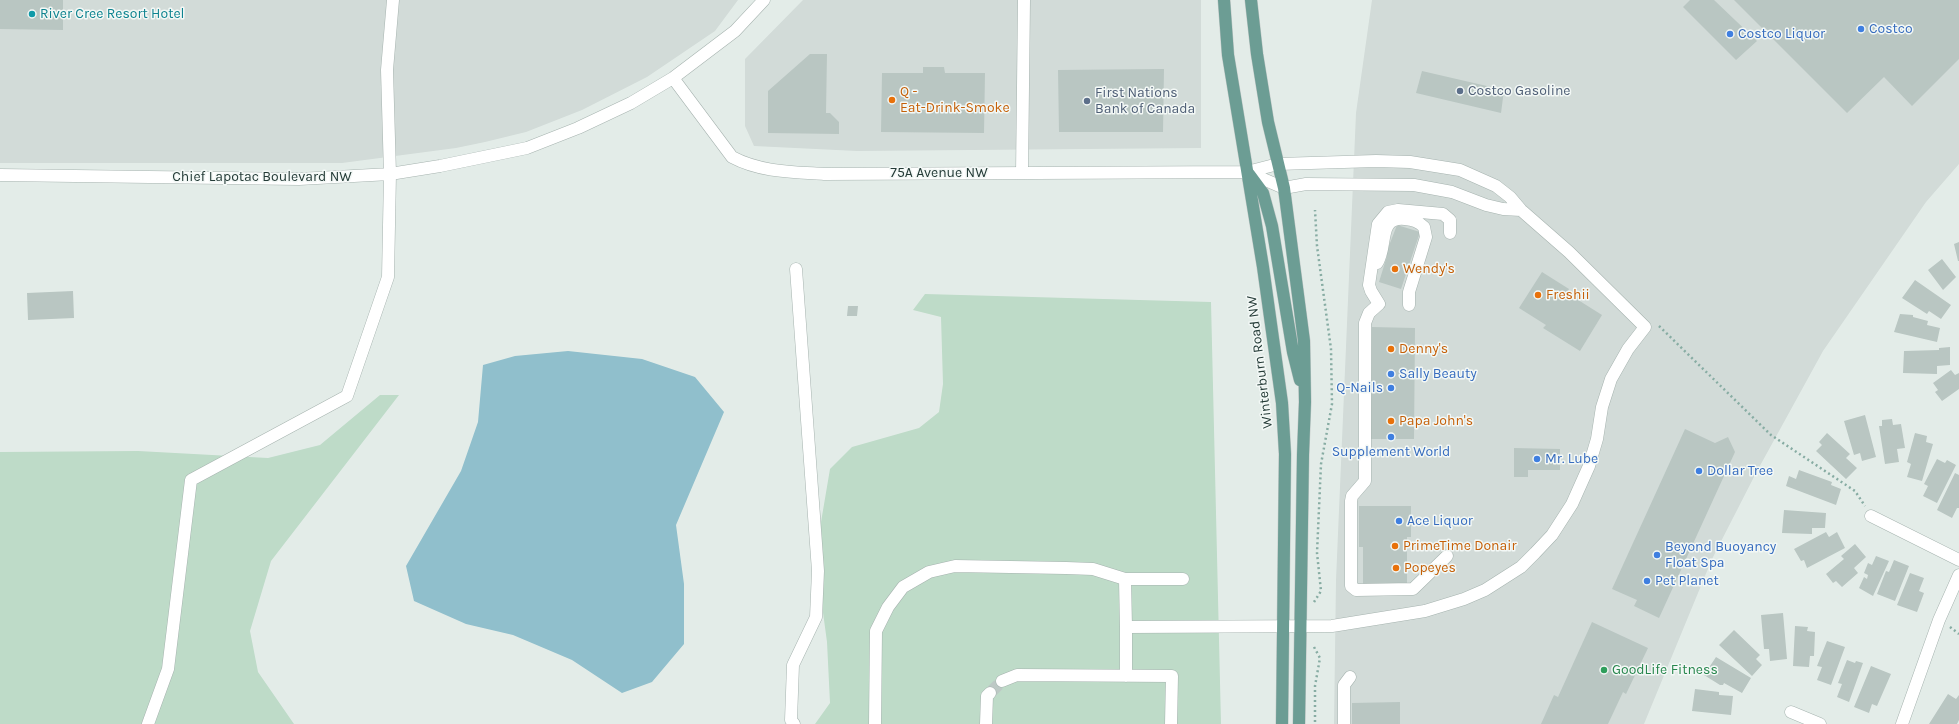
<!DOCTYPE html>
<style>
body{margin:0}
canvas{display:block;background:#e3ece8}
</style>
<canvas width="1959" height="724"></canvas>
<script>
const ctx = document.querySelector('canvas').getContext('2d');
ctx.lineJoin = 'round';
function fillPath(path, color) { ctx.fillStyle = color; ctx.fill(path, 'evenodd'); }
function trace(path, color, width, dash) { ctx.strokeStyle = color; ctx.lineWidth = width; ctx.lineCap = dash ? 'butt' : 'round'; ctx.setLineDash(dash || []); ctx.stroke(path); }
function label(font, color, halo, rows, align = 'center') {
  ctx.font = font + ' Karla,sans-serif'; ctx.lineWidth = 3; ctx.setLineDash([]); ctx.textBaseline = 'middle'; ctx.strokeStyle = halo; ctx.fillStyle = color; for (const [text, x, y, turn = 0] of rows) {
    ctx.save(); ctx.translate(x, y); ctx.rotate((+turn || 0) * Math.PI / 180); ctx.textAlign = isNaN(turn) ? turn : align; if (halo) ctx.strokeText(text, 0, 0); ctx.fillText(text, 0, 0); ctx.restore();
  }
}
fillPath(new Path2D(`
 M0,0H738L715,31L647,77L582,110L526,132L485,142L456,148L342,163H0Z
 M803,0H1201V148L857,151L754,146L745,126V59Z
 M1372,0H1959V164L1926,202L1823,351L1756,473L1712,559L1644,724H1334L1336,580L1356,113Z`), '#d2dbd8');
fillPath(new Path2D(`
 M925,294L1211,302L1221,724H815L830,703L827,642L819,583L820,528L830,469L852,447L919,428L939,412L943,384L941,317L913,310Z
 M380,395H399L271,561L250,631L258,672L294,724H0V452L138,451L268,458L320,445Z`), '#bedbc8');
fillPath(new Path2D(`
 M568,351L642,359L695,377L724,412L676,525L684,584V644L652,682L622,693L572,660L513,635L466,624L414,601L406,566L461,471L478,422L483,365L515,356Z`), '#90bfcc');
fillPath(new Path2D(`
 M0,0H63V30L0,29Z
 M1690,0H1714L1757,41L1736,60L1683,7Z
 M1734,0H1959V59L1912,106L1884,77L1847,113Z
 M810,54H827L826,113H830L839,122V134L768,133V91Z
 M923,67H944L945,73H985L984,133L881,132L882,73H923Z
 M1164,69L1163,132H1059L1058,70Z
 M1422,71L1504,90L1501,113L1416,93Z
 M1397,225L1420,232L1401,289L1379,282L1387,256H1385Z
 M1959,242V261H1958L1954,244Z
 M1942,259L1956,277L1943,290L1928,270Z
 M1542,272L1569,289L1567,293L1602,315L1580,351L1543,328L1546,325L1519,308Z
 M1915,280L1951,305L1941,319L1929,311L1927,314L1902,298Z
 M73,291L74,318L28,320L27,293Z
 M848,306H858L857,316H847Z
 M1900,314L1913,315V317L1928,321L1927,325L1940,328L1937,342L1894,332Z
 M1372,327L1415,328L1414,439H1371Z
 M1950,347V365L1937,366V374L1903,373L1904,351L1939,350V348Z
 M1951,370L1955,375L1959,373V389L1942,401L1935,392L1938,390L1933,383Z
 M1865,415L1876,457L1862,461L1860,453L1854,455L1844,421Z
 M1892,419L1893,425L1901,424L1905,448L1897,449L1899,462L1885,464L1879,426H1882V420Z
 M1685,429L1715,443L1728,437L1735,452L1659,618L1634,606L1637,600L1612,589Z
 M1827,433L1850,454L1846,458L1857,468L1846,479L1816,451L1822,445L1819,442Z
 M1915,433L1927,436L1926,442L1933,444L1922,481L1907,477L1911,464L1907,462Z
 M1514,448L1560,449V470H1528V477H1514Z
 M1937,459L1945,463L1947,460L1956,465L1937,503L1923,496L1928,486L1924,484Z
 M1799,470L1832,482L1831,485L1841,489L1836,505L1786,486L1789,476L1796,479Z
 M1955,473L1959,475V508H1957L1952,518L1937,510Z
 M1359,506H1411V537H1407V584H1363V547H1359Z
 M1784,510L1826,513L1825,528H1812V534L1782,533Z
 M1826,532L1829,537L1837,532L1845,548L1807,568L1804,560L1801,561L1794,549Z
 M1855,544L1866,557L1854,568L1858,573L1842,587L1836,581L1833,583L1826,574L1844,559L1841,556Z
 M1876,556L1889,561L1873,596L1859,588L1864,577L1867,579L1868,575L1864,573L1868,563L1872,565Z
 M1894,560L1909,566L1895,601L1877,594L1886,571L1889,572Z
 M1910,573L1924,578L1919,591L1924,593L1917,612L1897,605Z
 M1783,613L1787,659L1770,661L1769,649H1764L1761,615Z
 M1592,622L1648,648L1626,694L1623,692L1608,724H1541L1554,695L1558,697Z
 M1795,626L1808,627L1807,631L1815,632L1814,656H1810L1809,667L1793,666Z
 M1734,630L1760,655L1756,659L1762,665L1752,676L1719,645Z
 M1827,641L1845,647L1831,685L1817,680L1822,667L1817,666Z
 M1716,657L1751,678L1742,693L1724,683L1723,685H1720L1704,675Z
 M1847,660L1855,663L1856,661L1863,663L1849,702L1837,697L1842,684L1838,683Z
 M1871,666L1891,674L1877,706L1872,704L1869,713L1854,707Z
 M1695,689L1719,692V695L1733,696L1731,715L1692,711Z
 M1948,694L1956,699L1959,695V720L1957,724H1929Z
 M1400,702V724H1352V703Z`), '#b9c6c2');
trace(new Path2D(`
 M990,693L1002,681`), '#bdc9c5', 12, [12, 6]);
const minor = new Path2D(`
 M673,78L732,157C760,172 792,172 824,174L1247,172L1278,164L1376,161L1410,162L1460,170L1496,186L1510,197L1521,210L1569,252L1645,327L1628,349L1611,379L1602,407L1597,439L1589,466L1572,504L1552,535L1535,553L1521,567L1485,590L1464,599L1425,611L1332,626L1126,627L1125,579L1093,569L1066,568L955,566L929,572L903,587L888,607L876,631L875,724
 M1247,172L1284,188L1306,184L1414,185L1452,192L1486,205L1503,209L1521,210
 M1022,173L1024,0
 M0,175L299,179L390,174L440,166L527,148L578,128L631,103L673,78L735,31L764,0
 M1377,263C1388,247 1377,216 1405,219C1413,220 1418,221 1424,227L1426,237L1409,292V305
 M1871,516L1959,560
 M1447,556L1413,589L1356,590L1351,586V501L1352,496L1365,481V323L1369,313L1379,304L1371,291L1369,285L1378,224L1388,212L1398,210L1443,214L1450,220V233
 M1125,579H1183
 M1126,676V627
 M1002,681L1017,675L1172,676L1171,724
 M1791,712L1820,724
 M148,724L168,669L191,480L347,396L388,277L390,174L387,70L393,0
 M794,724L791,720L793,665L816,617L818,571L796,269
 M986,724L987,696L990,693
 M1344,724V685L1350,677
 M1902,724L1939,620L1959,575`);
const major = new Path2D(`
 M1224,0L1228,55L1263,267L1282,403L1285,454L1282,724
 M1251,0L1257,54L1268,122L1284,188L1304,341L1305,402L1303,455L1299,724
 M1249,174L1263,193L1272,226L1293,352L1300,380`);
trace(minor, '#a6b3af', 13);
trace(major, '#c2c8c7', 13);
trace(new Path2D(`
 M1659,326L1771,435L1855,491L1865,506
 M1314,602L1321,591L1317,553L1321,464L1332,404L1331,349L1317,246L1315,210
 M1950,627L1959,634
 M1314,647L1320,658L1315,686V724`), '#87aca3', 2.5, [2, 3]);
trace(minor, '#fff', 12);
trace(major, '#6c9d94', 12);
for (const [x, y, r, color] of [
 [32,14,4,"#0f9aa8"],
 [1861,29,4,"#3f7fe0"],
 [1730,34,4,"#3f7fe0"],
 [1460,91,4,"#5c6f8a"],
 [892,100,4,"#e8710a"],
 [1087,101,4,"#5c6f8a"],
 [1395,269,4,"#e8710a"],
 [1538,295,4,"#e8710a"],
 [1391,349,4,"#e8710a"],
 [1391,374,4,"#3f7fe0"],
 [1391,388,4,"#3f7fe0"],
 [1391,421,4,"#e8710a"],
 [1391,437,4,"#3f7fe0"],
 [1537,459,4,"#3f7fe0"],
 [1699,471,4,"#3f7fe0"],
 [1399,521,4,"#3f7fe0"],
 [1395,546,4,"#e8710a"],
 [1657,555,4,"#3f7fe0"],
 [1396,568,4,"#e8710a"],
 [1647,581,4,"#3f7fe0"],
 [1604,670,4,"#2e9e5b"]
]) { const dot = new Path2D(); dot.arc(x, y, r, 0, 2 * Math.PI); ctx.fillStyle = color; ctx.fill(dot); trace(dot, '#f3f8f6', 1.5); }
label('14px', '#0d838f', '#f3f8f6', [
 ["River Cree Resort Hotel",40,14]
], 'left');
label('14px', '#366cbe', '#f3f8f6', [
 ["Costco",1869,29],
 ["Costco Liquor",1738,34],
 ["Sally Beauty",1399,374],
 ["Q-Nails",1383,388,"right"],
 ["Supplement World",1391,452,"center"],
 ["Mr. Lube",1545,459],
 ["Dollar Tree",1707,471],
 ["Ace Liquor",1407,521],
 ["Beyond Buoyancy",1665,547],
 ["Float Spa",1665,563],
 ["Pet Planet",1655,581]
], 'left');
label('14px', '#4e5e75', '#f3f8f6', [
 ["Costco Gasoline",1468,91],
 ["First Nations",1095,93],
 ["Bank of Canada",1095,109]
], 'left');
label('14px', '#c56008', '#f3f8f6', [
 ["Q -",900,92],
 ["Eat-Drink-Smoke",900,108],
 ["Wendy's",1403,269],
 ["Freshii",1546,295],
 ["Denny's",1399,349],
 ["Papa John's",1399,421],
 ["PrimeTime Donair",1403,546],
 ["Popeyes",1404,568]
], 'left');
label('14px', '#243b37', '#f3f8f6', [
 ["75A Avenue NW",939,173],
 ["Chief Lapotac Boulevard NW",262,177],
 ["Winterburn Road NW",1260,362,-97]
]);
label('14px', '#27864d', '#f3f8f6', [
 ["GoodLife Fitness",1612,670]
], 'left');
</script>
